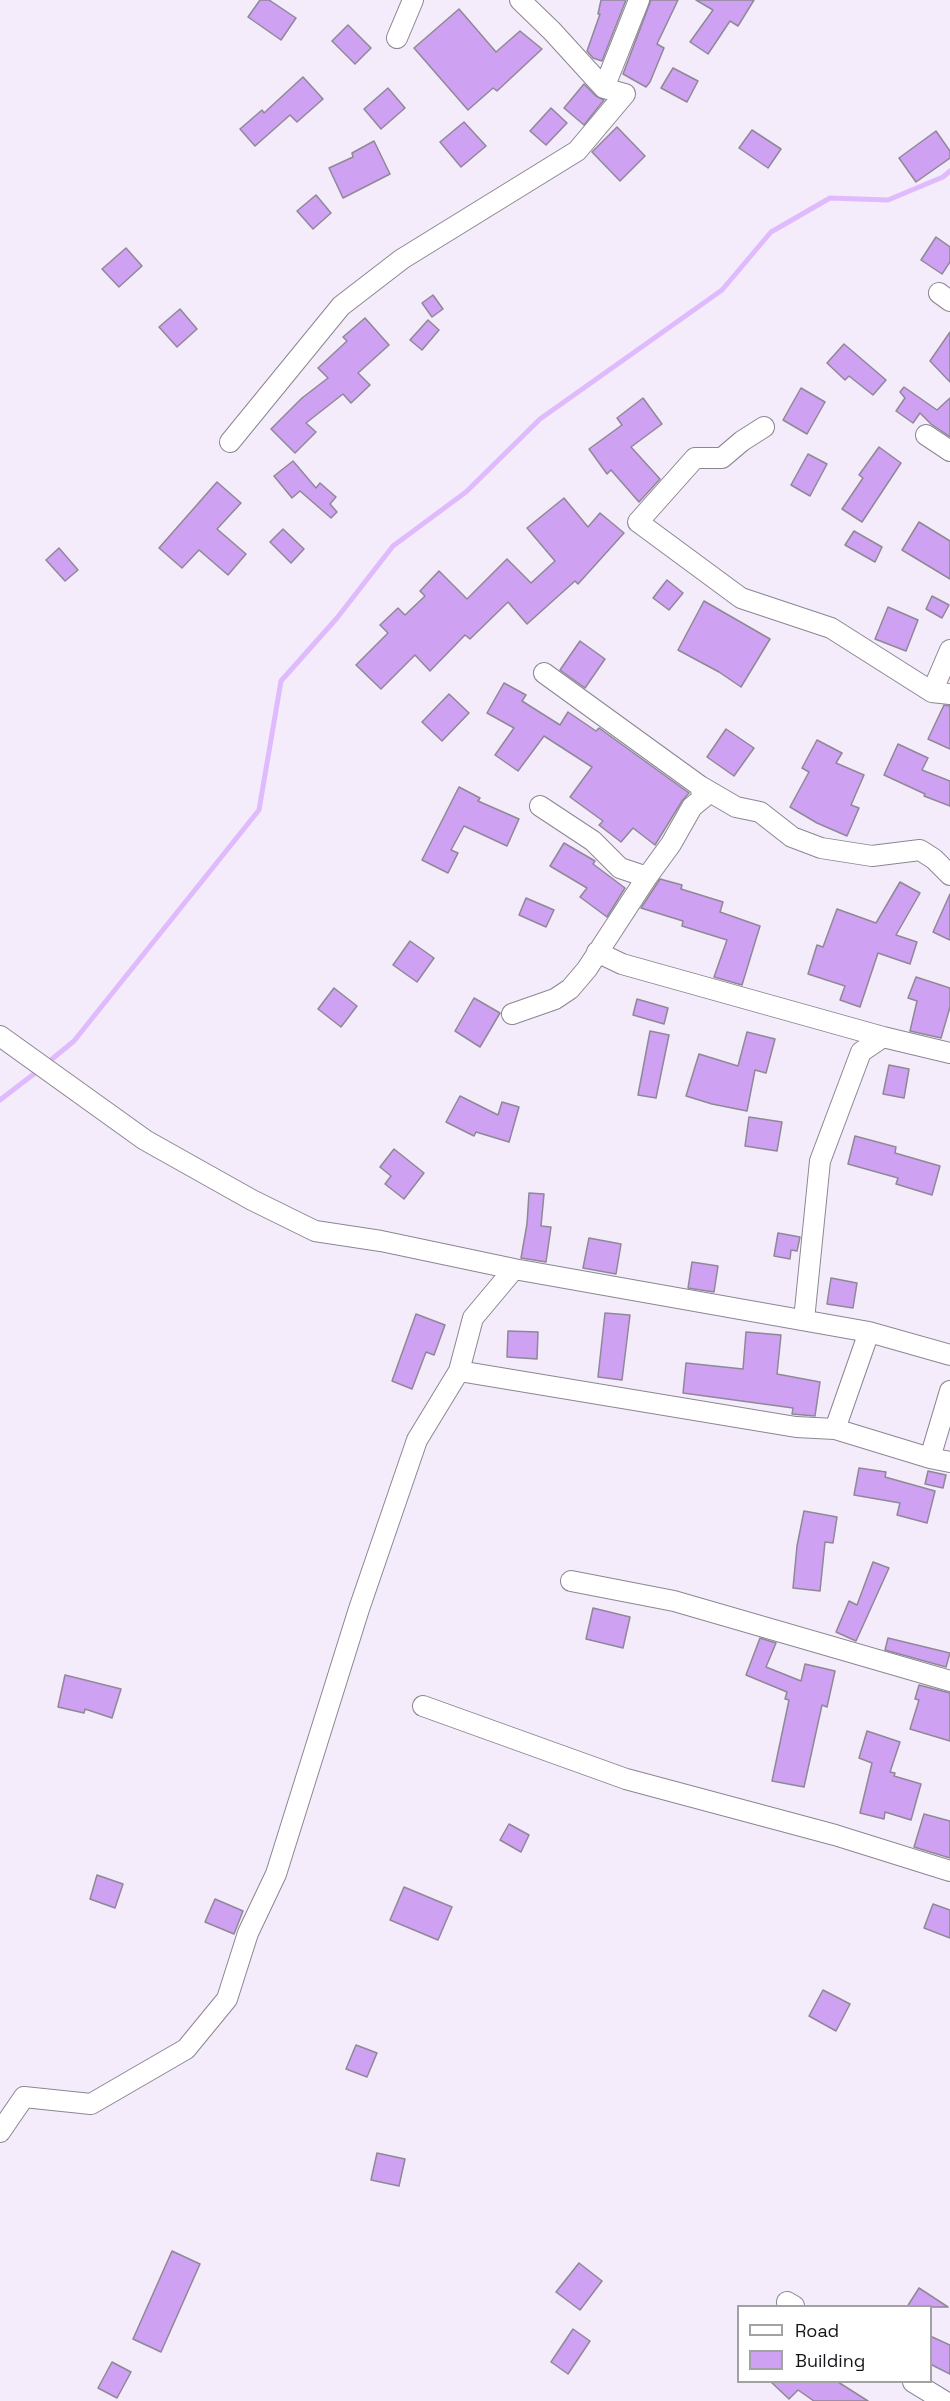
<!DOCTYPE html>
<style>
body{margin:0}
#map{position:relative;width:950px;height:2401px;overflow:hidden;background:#f4ecfb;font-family:"Space Grotesk",sans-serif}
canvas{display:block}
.legend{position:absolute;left:737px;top:2305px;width:195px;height:78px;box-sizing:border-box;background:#fff;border:2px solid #a2a1a3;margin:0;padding:8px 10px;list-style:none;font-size:18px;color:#161419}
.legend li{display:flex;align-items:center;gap:12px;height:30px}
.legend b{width:30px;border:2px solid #a2a1a3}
</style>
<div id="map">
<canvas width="950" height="2401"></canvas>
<ul class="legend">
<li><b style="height:8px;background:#fff"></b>Road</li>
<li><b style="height:16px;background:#cfa1f3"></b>Building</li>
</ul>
</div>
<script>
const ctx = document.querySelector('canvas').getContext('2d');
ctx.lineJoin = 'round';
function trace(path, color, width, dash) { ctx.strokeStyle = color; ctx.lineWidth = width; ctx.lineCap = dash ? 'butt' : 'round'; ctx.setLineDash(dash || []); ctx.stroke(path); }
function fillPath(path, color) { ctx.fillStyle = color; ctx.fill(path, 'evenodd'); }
trace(new Path2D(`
 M46,1064L74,1041L259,810L281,681L337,618L393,546L466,492L540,419L722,290L771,232L830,198L888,200L943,177L950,171
 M0,1100L39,1070`), '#dfbbfd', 5);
const building = new Path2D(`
 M260,0H269L296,18L281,40L248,17Z
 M601,0H626L602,61L593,58L587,51L600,14H598Z
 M651,0H678L657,44L664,48L650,82L646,87L623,74Z
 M696,0H754L738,26L730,21L708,54L690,42L713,10Z
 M459,9L496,52L520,31L542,49L497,91L493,88L468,110L414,48Z
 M348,25L371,48L355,64L332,41Z
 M673,68L698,81L687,102L661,88Z
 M303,77L323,99L297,122L290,115L255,146L240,129L262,110L264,113Z
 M584,84L596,96L604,100L584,125L564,108Z
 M388,88L405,108L381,129L364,109Z
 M551,108L567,123L546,145L530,131Z
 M464,122L486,146L461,167L440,142Z
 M617,127L645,156L620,181L592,152Z
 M752,130L781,149L768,168L739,148Z
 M936,131L950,151V158L916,182L899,158Z
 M374,141L390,174L343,198L329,168L353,157L352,153Z
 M316,195L331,213L313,229L297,211Z
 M936,237L950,247V262L942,274L921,260Z
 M126,248L142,266L119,287L102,269Z
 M433,295L443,309L432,317L422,303Z
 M180,309L197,329L177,347L159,327Z
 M365,318L389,345L358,373L370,385L351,403L343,394L306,423L316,432L295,453L271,429L302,398L328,378L318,368L347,341L343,337Z
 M428,320L439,330L422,350L410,340Z
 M950,332V382L930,361Z
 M844,344L886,380L873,395L849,376L845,380L827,363Z
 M904,387L937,410L950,398V437L931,424L920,413L913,423L896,411L905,398L900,392Z
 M801,388L825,402L807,434L783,420Z
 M643,398L662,424L631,447L660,479L639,502L611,470L607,474L589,449L622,425L617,418Z
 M879,447L901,463L862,522L842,509L863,478L859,475Z
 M808,454L827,464L810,496L791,485Z
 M293,461L316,488L320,483L336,497L330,504L337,512L331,518L300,491L292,498L274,476Z
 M217,482L241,503L217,529L246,554L228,575L199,550L182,568L159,548Z
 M564,498L588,527L600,513L624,533L578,584L575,581L527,624L508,602L470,639L465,635L430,671L415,655L381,689L356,665L388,633L380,625L398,608L405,615L425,596L420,591L439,571L467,599L507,559L531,583L555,561L527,528Z
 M919,522L950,541V579L902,550Z
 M283,529L304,549L291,563L270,542Z
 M854,531L882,547L875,562L845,545Z
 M59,548L78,570L65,581L46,560Z
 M667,580L683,593L669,610L653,598Z
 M932,596L949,605L942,618L926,609Z
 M704,601L770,639L741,687L719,672L678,650Z
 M888,607L918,620L906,651L875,639Z
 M580,641L605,659L585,688L560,670Z
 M504,683L526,695L522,701L560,725L568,712L596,731L599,728L689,793L682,801L655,845L633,828L621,842L599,825L603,821L570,797L592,767L544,736L518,771L495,755L514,728L487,713Z
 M449,694L469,713L442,741L422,722Z
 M944,705L950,706V749L928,739Z
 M726,729L754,748L734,776L707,757Z
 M817,740L842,753L836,763L864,775L851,805L859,808L847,836L817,823L790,807L809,772L802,768Z
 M898,744L928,758L922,770L950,781V806L924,796L925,794L884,775Z
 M459,787L480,798L478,801L519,819L507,846L464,826L451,850L458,853L448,873L422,860Z
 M564,843L595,861L593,864L625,888L607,917L580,897L587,888L550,866Z
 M660,879L682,885L681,889L723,902L720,912L760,926L742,985L714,977L727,940L682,926L683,921L641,908Z
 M900,882L920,893L896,935L917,942L910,964L878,953L860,1007L840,1000L845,986L808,974L817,945L823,947L837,909L876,923Z
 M950,894V940L933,932Z
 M526,898L554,910L546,927L519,915Z
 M410,941L434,958L417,982L393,965Z
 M916,977L950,988V1007L941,1038L910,1031L917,1001L908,998Z
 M334,988L357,1006L341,1027L318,1009Z
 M474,998L500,1013L480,1047L455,1031Z
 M637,999L668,1008L664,1024L633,1015Z
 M650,1031L669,1035L656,1098L638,1095Z
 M747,1032L775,1039L766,1073L755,1070L747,1111L712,1104L686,1096L699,1054L738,1066Z
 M889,1065L909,1069L904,1098L883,1094Z
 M460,1096L498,1115L502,1102L519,1107L509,1142L476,1132L474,1136L446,1122Z
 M749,1117L782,1122L777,1151L745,1146Z
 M855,1136L896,1147L895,1153L940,1166L932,1195L896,1184L898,1178L848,1164Z
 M394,1149L424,1173L404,1199L385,1184L391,1176L380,1167Z
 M529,1193L544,1194L541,1226L551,1227L546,1262L521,1258L527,1224Z
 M778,1233L800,1237L797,1251L791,1250L790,1259L774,1256Z
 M589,1238L621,1244L616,1274L583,1268Z
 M692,1262L718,1266L714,1292L688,1288Z
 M831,1278L857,1283L853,1308L827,1304Z
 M605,1313L630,1315L622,1380L598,1377Z
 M416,1314L445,1325L434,1355L426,1352L412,1389L392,1381Z
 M508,1331L538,1332L537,1359L507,1357Z
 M746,1332L781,1335L777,1374L820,1382L815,1416L792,1414L793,1408L683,1393L686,1363L743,1369Z
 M859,1468L886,1472L885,1477L935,1491L927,1523L897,1515L900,1503L854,1495Z
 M928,1471L946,1475L943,1488L925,1484Z
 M804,1511L837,1517L833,1543L825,1542L820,1591L793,1588L797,1546Z
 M873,1562L889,1568L856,1641L836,1632L849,1601L857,1605Z
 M593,1608L630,1617L623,1648L586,1639Z
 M760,1638L776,1643L766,1667L801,1681L805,1664L835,1671L827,1707L822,1705L804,1787L772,1781L789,1700L785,1699L787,1692L746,1675Z
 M888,1638L950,1653L946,1667L885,1650Z
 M65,1675L121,1689L112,1718L85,1709L84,1713L58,1707Z
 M919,1685L950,1693V1741L910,1729L919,1700L915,1699Z
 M867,1731L900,1742L890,1772L895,1773L894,1776L921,1784L911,1820L885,1812L884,1819L860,1813L872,1763L859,1758Z
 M924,1814L950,1821V1858L914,1847Z
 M509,1824L529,1835L521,1852L500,1840Z
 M97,1875L123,1884L115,1908L90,1899Z
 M404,1887L452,1907L438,1940L390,1920Z
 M215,1899L243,1911L234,1934L205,1922Z
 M933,1904L950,1910V1938L924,1928Z
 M823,1990L850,2004L836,2031L809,2016Z
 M356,2045L377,2053L367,2077L346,2069Z
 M377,2153L405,2159L399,2186L371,2180Z
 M172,2251L200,2264L161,2352L133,2339Z
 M579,2263L602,2281L580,2310L556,2292Z
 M919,2288L948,2307H907Z
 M573,2329L590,2341L568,2374L551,2362Z
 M930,2336L950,2345V2374L930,2364Z
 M112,2362L131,2372L117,2398L98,2388Z
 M771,2382H838L868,2401H814L798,2390L789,2399Z`);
fillPath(building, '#cfa1f3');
trace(building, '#8f8895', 1.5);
const street = new Path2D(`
 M397,38L413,0
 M604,88L639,0
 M939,293L950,301
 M764,427L742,441L722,458H695L638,522L741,598L831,628L932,692L950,694
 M926,435L950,451
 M230,442L341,306L402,259L577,151L625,94L604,88L552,31L520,0
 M544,673L700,786
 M932,692L950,650
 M540,806L593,841L620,868L647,877
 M597,952L622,964L883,1037
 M512,1014L555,999L570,989L587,969L647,877L671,844L692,807L703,798L700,786L736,807L760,812L792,837L821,848L872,856L920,850L934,859L950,875
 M0,1036L145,1140L252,1200L315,1231L381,1241L514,1269L869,1332L950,1355
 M804,1320L820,1161L861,1052L883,1037L950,1053
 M459,1371L796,1427L835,1429L930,1458L950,1462
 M835,1429L869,1332
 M930,1458L950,1391
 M571,1581L674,1601L950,1681
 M423,1706L626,1779L835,1835L950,1871
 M0,2132L24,2097L91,2104L186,2049L227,1999L248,1933L276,1874L359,1609L417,1440L459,1371L473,1318L514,1269
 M787,2302L794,2306
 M913,2382L944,2401`);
trace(street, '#8c8692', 22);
trace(street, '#fff', 20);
</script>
